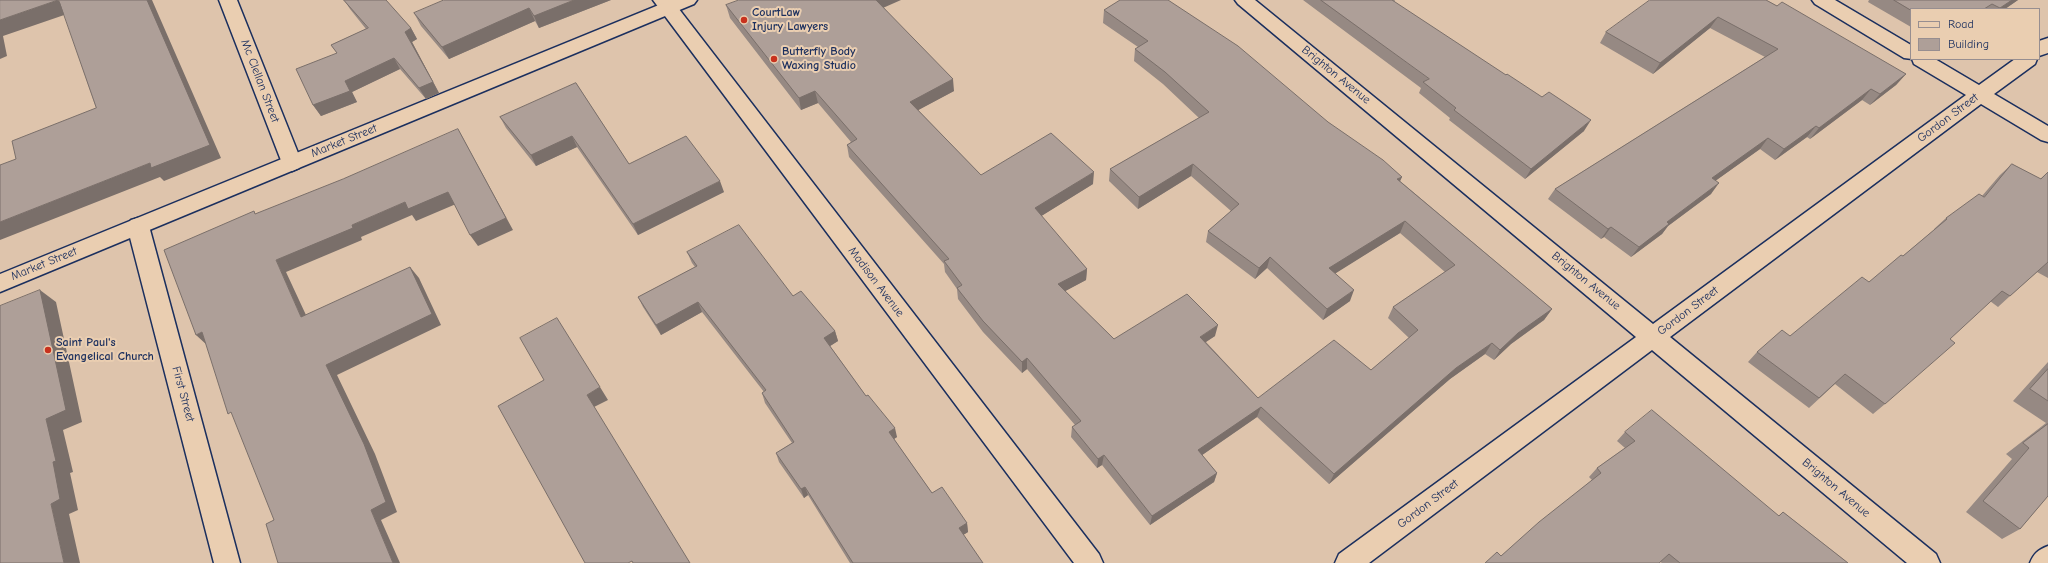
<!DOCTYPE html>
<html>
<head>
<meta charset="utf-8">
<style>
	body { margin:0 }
	#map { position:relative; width:2048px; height:563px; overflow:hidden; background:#dec4ac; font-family:"Comic Neue",sans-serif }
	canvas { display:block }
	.legend { position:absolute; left:1910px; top:8px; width:130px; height:52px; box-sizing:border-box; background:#eaceb1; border:1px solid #978e90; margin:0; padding:5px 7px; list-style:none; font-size:12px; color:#1b2f5e }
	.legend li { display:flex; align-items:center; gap:8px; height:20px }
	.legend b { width:20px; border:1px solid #978e90 }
</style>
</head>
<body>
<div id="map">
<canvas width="2048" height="563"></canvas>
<ul class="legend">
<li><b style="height:5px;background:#eaceb1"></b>Road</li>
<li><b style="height:11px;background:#ae9f98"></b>Building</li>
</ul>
</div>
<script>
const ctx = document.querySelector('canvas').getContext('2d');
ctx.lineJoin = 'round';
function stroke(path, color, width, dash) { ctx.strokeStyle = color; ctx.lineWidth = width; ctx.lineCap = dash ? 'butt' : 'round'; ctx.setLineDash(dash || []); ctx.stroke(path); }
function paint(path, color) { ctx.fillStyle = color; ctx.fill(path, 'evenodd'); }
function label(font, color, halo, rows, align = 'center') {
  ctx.font = font + ' "Comic Neue",sans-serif'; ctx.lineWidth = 4; ctx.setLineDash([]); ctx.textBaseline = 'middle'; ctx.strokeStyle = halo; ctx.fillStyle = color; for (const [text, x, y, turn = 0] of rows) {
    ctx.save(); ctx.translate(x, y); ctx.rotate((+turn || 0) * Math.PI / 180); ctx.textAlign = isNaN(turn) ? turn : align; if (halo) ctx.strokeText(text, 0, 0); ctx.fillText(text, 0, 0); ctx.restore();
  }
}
const minor = new Path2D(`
	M219,0H237L302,163L299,168L292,171L285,168L282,163Z
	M653,0H672L1099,554L1103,563H1074Z
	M1235,0H1255L1653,324L1966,95L1914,64L1912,59L1904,58L1815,4L1812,0H1835L1911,45V59H1935L1979,85L2015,59H2037L2035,64L1994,94L2048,126V142L2041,140L1981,104L1670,337L1936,554L1940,563H1907L1652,350L1369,563H1335L1339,554L1636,337L1238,4Z
	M2048,38V53L2039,56V41Z
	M138,218L145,220L149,226L240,563H214L127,226L131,220Z
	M2048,546V563H2030C2034,553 2038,550 2048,546Z`);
const tertiary = new Path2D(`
	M671,0H697L694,4L0,292V274Z`);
stroke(minor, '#1b2f5e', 3);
stroke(tertiary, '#1b2f5e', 3);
paint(minor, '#eaceb1');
paint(tertiary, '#eaceb1');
paint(new Path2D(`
	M344,0L411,28L417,39L412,42L439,93L426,99L400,69L352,92L357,102L321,116L313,105L337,53L331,45L366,29L350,9Z
	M611,0L539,28L535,21L449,59L421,26L414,13Z
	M1303,0H1395L1394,2L1584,131L1525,179L1449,120L1450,118L1419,93L1421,88Z
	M1766,0L1906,74L1896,85L1870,105L1862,100L1810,139L1807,137L1775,160L1760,149L1715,181L1711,194L1668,226L1662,234L1631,257L1604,237L1601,239L1548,199L1555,189L1765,57L1710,28L1653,74L1600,43L1606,32Z
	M1869,0H2018L2005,9H1911V27L1868,2Z
	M726,5L884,8L954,91L918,110L981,175L1093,184L1041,216L1087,269L1086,280L1065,291L1114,339L1215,336L1206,342L1258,398L1371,370L1409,338L1388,318L1393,307L1445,272L1400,233L1335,273L1350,301L1323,320L1267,268L1255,279L1206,242L1208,231L1231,211L1191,176L1138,209L1109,181L1110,169L1199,118L1163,84L1134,61L1135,49L1138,47L1103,23L1104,10L1328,122L1400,181L1552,309L1544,320L1511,344L1494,360L1485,354L1450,379L1329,484L1257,417L1202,455L1217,473L1214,482L1150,525L1102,465L1097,468L1071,437L1072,427L1075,425L1027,369L1022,373L983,332L958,299L957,289L945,272L944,264L849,157L847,145L851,142L818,103L801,110L730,18Z
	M576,83L629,164L724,192L638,235L577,147L536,166L506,128L500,117Z
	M2012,164L2040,179L2048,172V278L2037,272L2010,296L1998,307L1990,301L1950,339L1885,404L1873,414L1835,384L1809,408L1748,362L1757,352L1790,336L1869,282L1903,256L1935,229H1934L1946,218L1982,196L2000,175Z
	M687,252L793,296L835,331L838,341L830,346L866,396L897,437L894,439L932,493L967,523L968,532L963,535L983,563H850L808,495L804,498L779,462L776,453L792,443L765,403L762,393L764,392L702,312L661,335L643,307L638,297L695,267L692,263Z
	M2048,362V496L2020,529L2002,539L1966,512L2012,459L2006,454L2046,423L2013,401Z
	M1625,432L1778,516L1783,512L1848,563H1662L1660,562L1501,556L1592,480L1589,477L1597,468L1625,448L1617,441Z`), '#968983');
paint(new Path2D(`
	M58,0L70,13L3,36L7,56L0,59V20Z
	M147,0H152L221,158L164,181L160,177L0,240V222L150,163Z
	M574,0H611L539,28L534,16Z
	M875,0H901L876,11Z
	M2012,0H2018L2005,9H1999Z
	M529,8L535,21L449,59L442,47Z
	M1718,17L1710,28L1653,74L1660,63Z
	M411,28L417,39L412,42L439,93L426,99L419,88L405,32Z
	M394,58L400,69L352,92L357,102L321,116L313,105L345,81Z
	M1906,74L1896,85L1870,105L1880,94Z
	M953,79L954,91L911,114L910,102Z
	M1871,89L1862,100L1810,139L1819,128Z
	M815,91L818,103L801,110L799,98Z
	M1591,120L1584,131L1525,179L1531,169Z
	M1816,126L1807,137L1775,160L1784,149Z
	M458,129L513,230L478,246L470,235Z
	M572,136L577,147L536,166L531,155Z
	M1768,138L1760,149L1704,189L1712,178Z
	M1193,164L1191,176L1138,209L1139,197Z
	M1094,172L1093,184L1035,220V208Z
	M1402,177L1397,188V179Z
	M720,181L724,192L638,235L633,224Z
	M1719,183L1711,194L1668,226L1662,234L1631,257L1639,247L1667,222Z
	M448,192L456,204L416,221L412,215L361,237L362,240L286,272L312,328L301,317L276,260L352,225L405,202Z
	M1405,221L1400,233L1325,280L1329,268Z
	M1611,227L1604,237L1601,239L1608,229Z
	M1270,257L1267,268L1255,279L1259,268Z
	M410,267L419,278L441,325L337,375L375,454L397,512L381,520L400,563H393L371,510L326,365Z
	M1087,269L1086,280L1058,295V284Z
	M40,290L56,302L82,422L63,430L73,472L70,473L78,510L69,514L80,563H64L51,504L53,462L46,419Z
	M1354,290L1350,301L1323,320L1327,309Z
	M698,302L702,312L661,335L656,325Z
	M1552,309L1544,320L1511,344L1494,360L1500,350L1518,333Z
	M1218,325L1215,336L1198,347L1200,337Z
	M835,331L838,341L827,348L824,338Z
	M202,332L208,346L196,335Z
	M1492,343L1485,354L1450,379L1329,484L1334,474L1456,368Z
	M1027,358V369L1022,373V362Z
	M600,387L608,400L594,407L587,395Z
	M1261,407L1257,417L1195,460L1198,450Z
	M895,428L897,437L891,441L889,432Z
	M1104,455L1102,465L1097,468L1098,459Z
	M1217,473L1214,482L1150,525L1152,516Z
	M805,487L808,495L804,498L801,489Z
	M967,523L968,532L960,537L959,528Z`), '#7a6f6a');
const building = new Path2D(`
	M0,0H58L0,20Z
	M59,0H147L210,145L151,168L150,163L0,222V165L16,159L12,141L96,108Z
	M344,0H386L411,28L405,32L433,82L419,88L394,58L345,81L350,91L313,105L296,69L337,53L331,45L368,28Z
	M444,0H574L534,16L529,8L442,47L414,13Z
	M739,0H876L953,79L910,102L981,175L1051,133L1094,172L1035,208L1087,269L1058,284L1114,339L1187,294L1218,325L1200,337L1258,398L1334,340L1371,370L1418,330L1393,307L1455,265L1405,221L1329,268L1354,290L1327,309L1270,257L1259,268L1208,231L1239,204L1193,164L1139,197L1110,169L1209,112L1165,72L1135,49L1148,41L1104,10L1120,0H1168L1238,46L1328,122L1383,160L1402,177L1397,179L1552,309L1518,333L1500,350L1492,343L1456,368L1334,474L1261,407L1198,450L1217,473L1152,516L1104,455L1098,459L1072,427L1081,421L1027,358L1022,362L983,321L957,288L962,285L944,261L949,259L847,145L857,139L815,91L799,98L726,5Z
	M1321,0H1392L1506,75L1507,74L1542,97L1549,92L1591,120L1531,169L1454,110L1456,108L1423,82L1429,79Z
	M1650,0H1766L1777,6L1782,2L1906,74L1880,94L1871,89L1819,128L1816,126L1784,149L1768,138L1712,178L1719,183L1667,222L1669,224L1639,247L1611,227L1608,229L1555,189L1778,49L1718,17L1660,63L1606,32Z
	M1894,0H2012L2000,8L1992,4L1984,9H1911V10Z
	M576,83L629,164L686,136L720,181L633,224L572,136L531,155L500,117Z
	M458,129L506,218L470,235L448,192L408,209L405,202L352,225L353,228L276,260L301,317L410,267L432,314L326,365L364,444L386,502L371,510L393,563H278L266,524L274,520L231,412L228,414L202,332L196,335L164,250L254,211L255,214L343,179Z
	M2012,164L2041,179L2048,172V262L2010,296L2002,291L1950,339L1955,343L1885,404L1845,374L1819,398L1757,352L1782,330L1790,336L1862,277L1869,282L1901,255L1903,256L1947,219L1946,218L1979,194L1984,197Z
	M739,225L793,296L801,291L835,331L824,338L866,396L868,395L895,428L889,432L932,493L942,487L967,523L959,528L983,563H853L805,487L801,489L776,453L794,442L762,393L766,390L698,302L656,325L638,297L697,266L687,252Z
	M40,290L66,410L46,419L56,461L53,462L60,499L51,504L64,563H0V306Z
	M557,318L600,387L587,395L690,563H633L632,561L628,563H585L498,406L544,380L520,338Z
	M2048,369V401L2030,389Z
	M1652,410L1779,516L1783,512L1848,563H1680L1669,554L1659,563H1485L1497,552L1501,556L1539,522L1601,473L1597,468L1635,441L1625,432Z
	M2048,424V496L2020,529L1983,501L2029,448L2023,443Z`);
paint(building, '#ae9f98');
stroke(building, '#7a6f6a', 1);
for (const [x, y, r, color] of [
	[744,20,4,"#c8321e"],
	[774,59,4,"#c8321e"],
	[48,350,4,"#c8321e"]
]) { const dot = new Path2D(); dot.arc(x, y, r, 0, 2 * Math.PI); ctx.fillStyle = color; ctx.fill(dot); stroke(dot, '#eaceb1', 1.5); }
label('bold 12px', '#1b2f5e', '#eaceb1', [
	["CourtLaw",752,13],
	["Injury Lawyers",752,27],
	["Butterfly Body",782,52],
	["Waxing Studio",782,66],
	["Saint Paul's",56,343],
	["Evangelical Church",56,357]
], 'left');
label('12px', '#1b2f5e', '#eaceb1', [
	["Brighton Avenue",1336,75,39],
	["Mc Clellan Street",260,81,69],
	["Gordon Street",1948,118,-37],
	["Market Street",344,141,-22],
	["Market Street",44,264,-22],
	["Brighton Avenue",1586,281,39],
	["Madison Avenue",876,282,53],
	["Gordon Street",1688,311,-37],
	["First Street",183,394,75],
	["Brighton Avenue",1836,488,40],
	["Gordon Street",1428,504,-37]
]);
</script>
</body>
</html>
